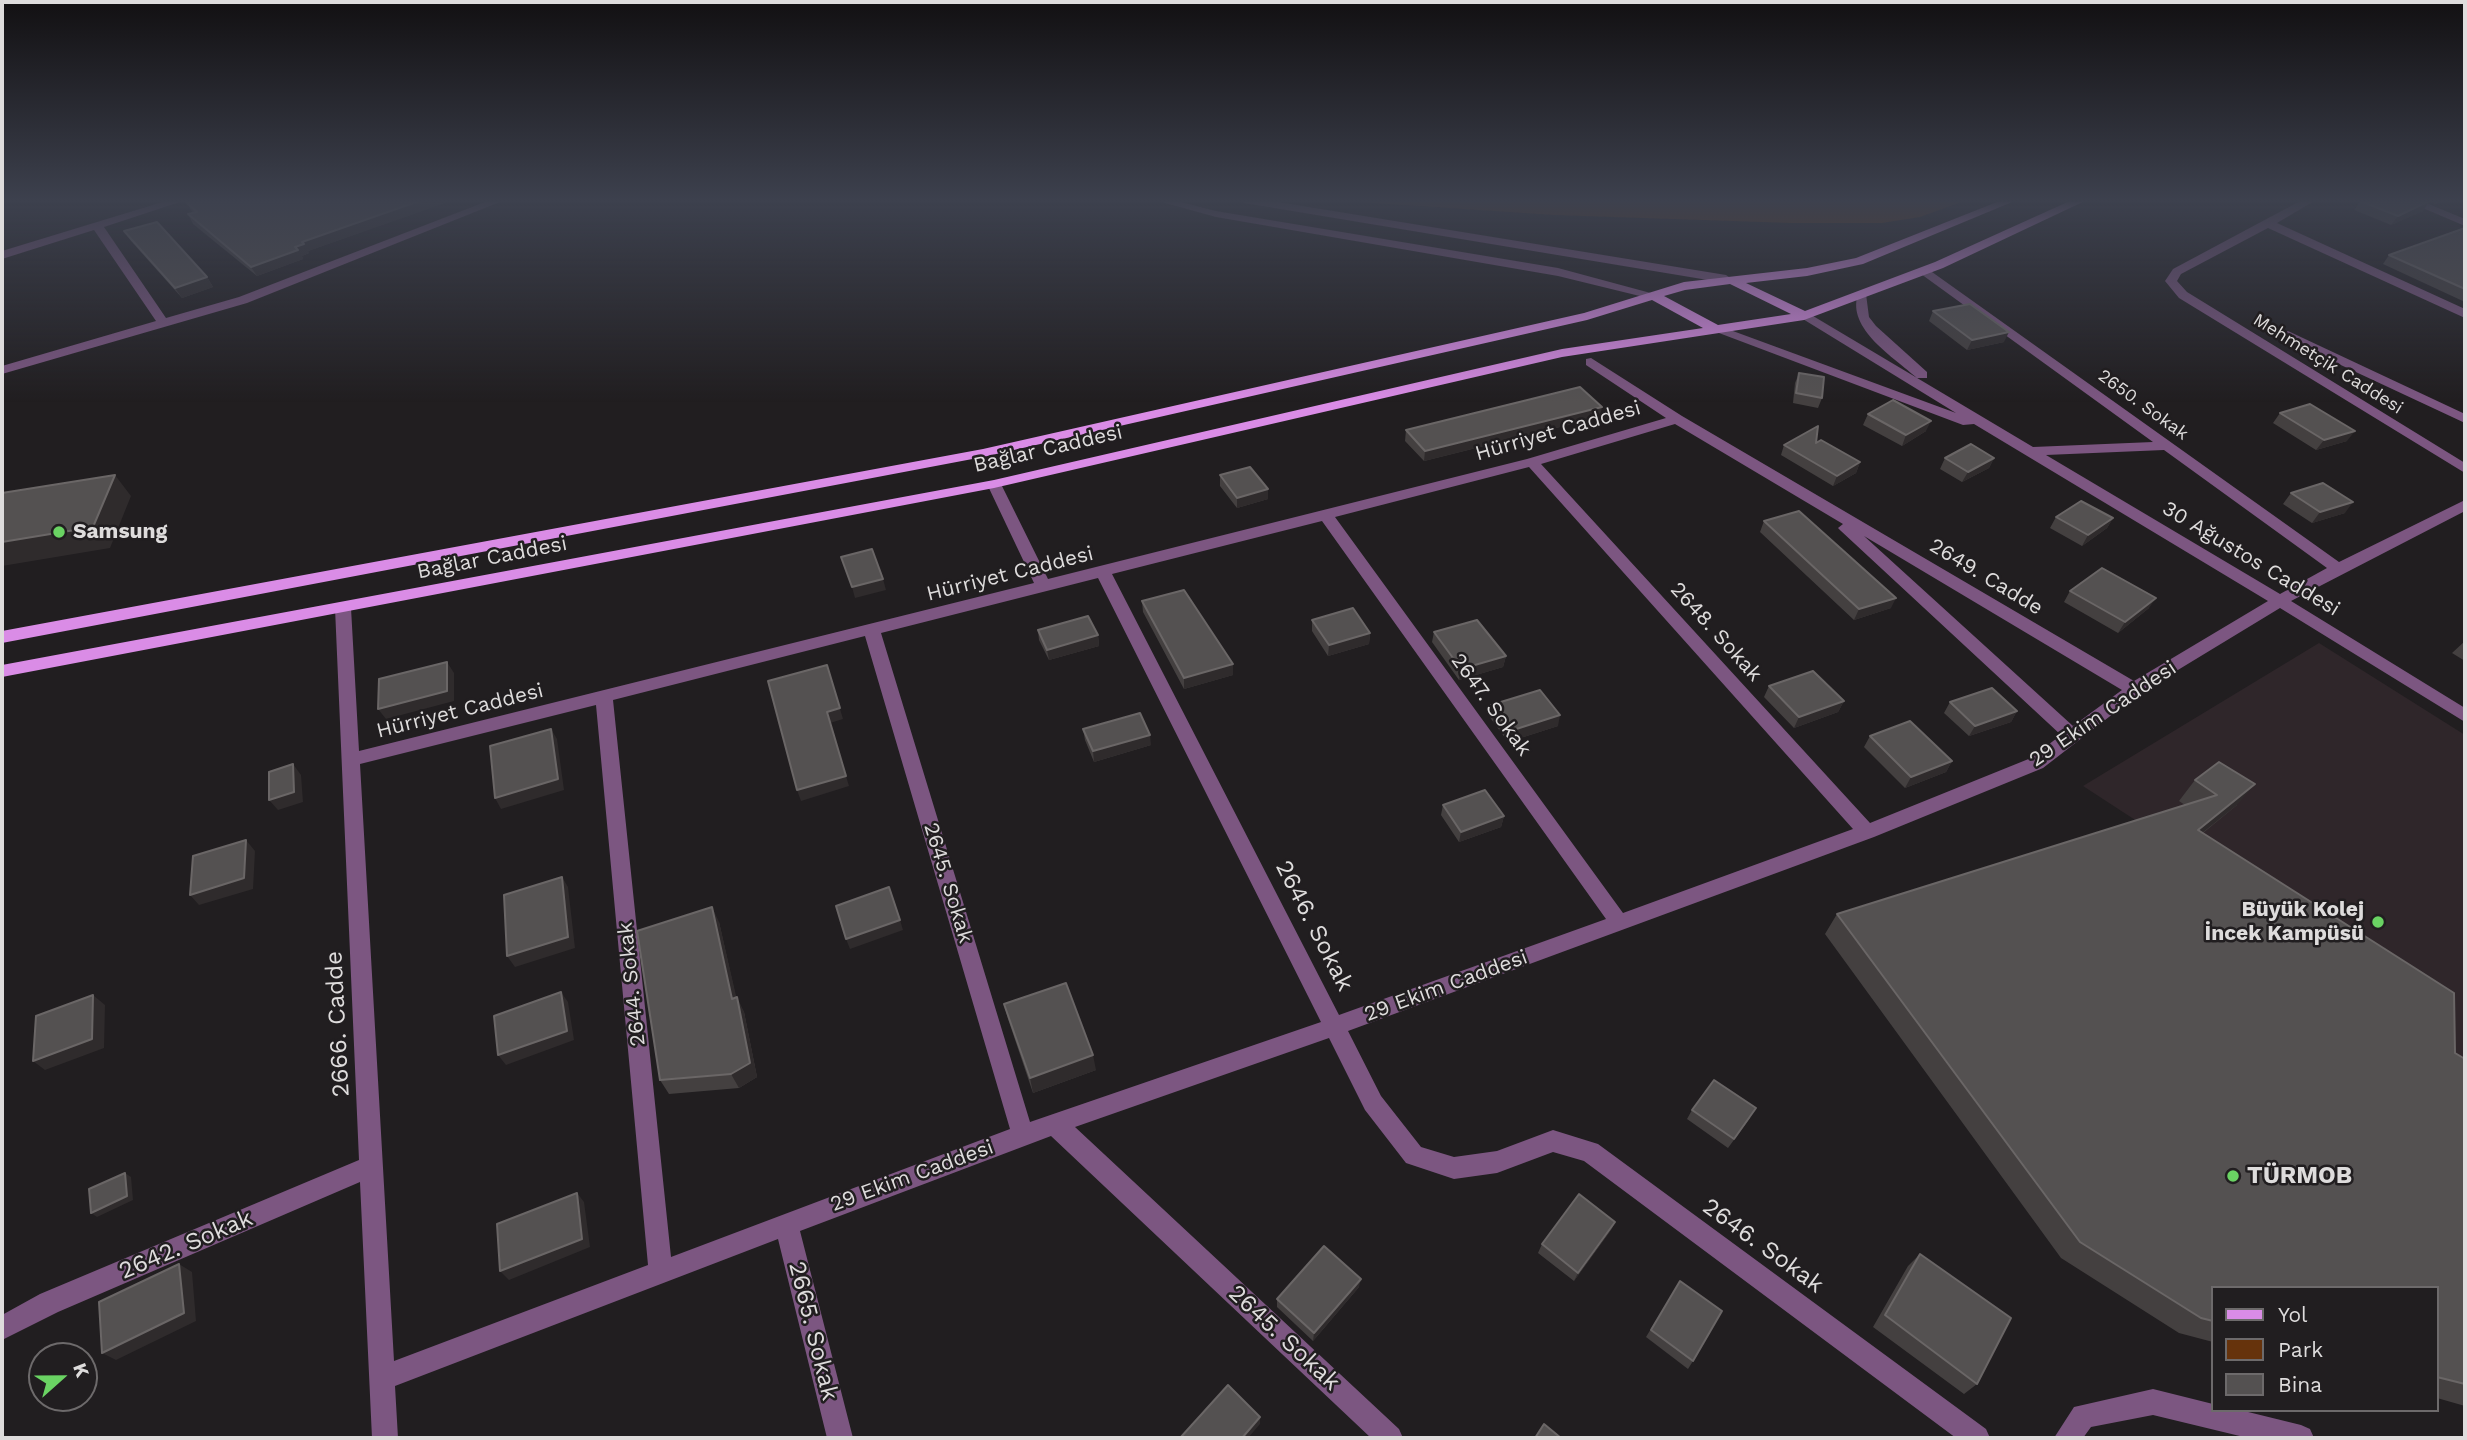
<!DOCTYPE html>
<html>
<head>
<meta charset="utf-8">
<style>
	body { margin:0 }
	#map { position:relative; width:2467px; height:1440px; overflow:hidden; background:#211e20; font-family:"Work Sans",sans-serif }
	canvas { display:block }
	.frame { position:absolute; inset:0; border:4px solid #dedcdc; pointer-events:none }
	.legend { position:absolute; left:2211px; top:1286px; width:228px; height:126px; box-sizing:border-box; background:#211e20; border:2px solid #6d6a6b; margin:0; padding:9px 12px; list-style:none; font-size:21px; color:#dedcdc }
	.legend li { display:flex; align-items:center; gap:14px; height:35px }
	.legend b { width:35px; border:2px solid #6d6a6b }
	.north { position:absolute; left:28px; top:1342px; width:70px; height:70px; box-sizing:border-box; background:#211e20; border:2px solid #6d6a6b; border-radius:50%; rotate:69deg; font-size:19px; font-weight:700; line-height:28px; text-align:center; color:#dedcdc }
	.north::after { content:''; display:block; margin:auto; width:24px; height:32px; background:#6ad363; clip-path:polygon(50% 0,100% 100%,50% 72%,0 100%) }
</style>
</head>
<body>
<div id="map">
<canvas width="2467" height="1440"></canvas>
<div class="frame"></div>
<ul class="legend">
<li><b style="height:9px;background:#da8ce6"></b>Yol</li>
<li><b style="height:19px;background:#66330c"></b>Park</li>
<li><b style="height:19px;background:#545151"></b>Bina</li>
</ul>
<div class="north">K</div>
</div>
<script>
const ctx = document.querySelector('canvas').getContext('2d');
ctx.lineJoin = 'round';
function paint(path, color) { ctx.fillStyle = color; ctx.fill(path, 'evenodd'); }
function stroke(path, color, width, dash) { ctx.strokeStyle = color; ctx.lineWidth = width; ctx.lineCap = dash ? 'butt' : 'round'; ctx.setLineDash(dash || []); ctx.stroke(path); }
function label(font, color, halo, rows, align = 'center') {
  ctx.font = font + ' "Work Sans",sans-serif'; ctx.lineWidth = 5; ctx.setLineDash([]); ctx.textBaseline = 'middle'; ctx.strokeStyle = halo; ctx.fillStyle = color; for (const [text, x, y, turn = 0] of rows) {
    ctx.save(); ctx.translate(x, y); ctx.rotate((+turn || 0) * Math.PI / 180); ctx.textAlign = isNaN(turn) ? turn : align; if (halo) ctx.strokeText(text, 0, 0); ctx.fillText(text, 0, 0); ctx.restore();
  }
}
paint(new Path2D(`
	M2319,643L2465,735V1095L2430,1012L2083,786Z`), '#2f262a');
paint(new Path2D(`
	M1329,200H1967L1920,217L1882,223H1791L1554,215Z`), '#66330c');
paint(new Path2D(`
	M169,200H186L104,227L166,318L239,297L490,200H505L247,303L2,374V366L156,321L94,230L2,259V251Z
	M1154,200H1173L1216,211L1558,268L1658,295L1652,299L1558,276L1216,217Z
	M1239,200H1266L1726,275L1732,279L1726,283L1244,203Z
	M2302,200H2316L2277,223L2465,309V318L2268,228L2181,274L2177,281L2187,292L2465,463V473L2179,298L2165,281L2173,269Z
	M2404,200H2419L2465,219V226Z
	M1925,267L2339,562L2465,500V511L2291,601L2465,708V722L2280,608L2140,693L2043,768L1874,837L1348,1031L1381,1096L1421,1147L1454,1157L1497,1151L1553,1130L1598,1144L1986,1429L1990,1438H1956L1584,1161L1553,1152L1497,1173L1454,1179L1406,1163L1365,1110L1329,1038L1075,1127L1399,1429L1403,1438H1371L1051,1136L800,1231L853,1438H827L778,1239L395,1386L398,1438H372L360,1182L58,1312L2,1340V1315L40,1294L359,1160L335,608L337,604L343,603L351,608L359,751L1034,583L987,484L989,481H999L1001,484L1048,579L1527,459L1666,418L1586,365V359L1591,358L1682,416L2134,681L2268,601L1974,424L1963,425L1711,330L1722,327L1956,413L1798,316L1808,313L2033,447L2153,442L1921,274L1919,271ZM1675,424L1843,524L1838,528L1841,531L2061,735L2031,758L1870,823L1541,464ZM2164,450L2327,568L2280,594L2046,455ZM1529,467L1853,829L1623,913L1335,517ZM1322,521L1606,919L1339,1015L1112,574ZM1864,536L2122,690L2073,726ZM1098,578L1321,1022L1030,1122L881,633ZM865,636L1010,1129L671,1257L613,700ZM596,705L648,1265L394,1361L360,764Z
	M1858,294H1866L1869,317L1876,326L1927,372V378H1917C1895,358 1846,329 1858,294Z
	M2288,331L2465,414V423L2283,338V332Z
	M2153,1389L2213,1404V1410H2240L2301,1425L2310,1429L2314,1438H2248L2153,1415L2091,1427L2083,1438H2054L2074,1407Z`), '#7c5681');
paint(new Path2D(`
	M2002,200H2017L1863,264L1807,276L1746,283L1805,311L1935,262L2072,200H2087L1943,268L1804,320L1562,357L994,488L2,677V665L994,480L1562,349L1703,328L1652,300L1587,320L983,457L2,643V631L983,449L1584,313L1684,282L1807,268L1856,258ZM1730,284L1791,314L1718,325L1664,296L1685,290Z`), '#da8ce6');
paint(new Path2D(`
	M188,200H453L308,251L309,253L302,256L303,259L257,276L193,224L188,214L193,213L185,201Z
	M2361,200H2445L2436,204L2429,201L2423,211L2391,225L2354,210Z
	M2465,228V302L2383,264L2389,255Z
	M124,231L207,277L213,287L182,298L131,241Z
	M1933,311L2004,342L1967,350L1929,321Z
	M1799,373L1822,398L1818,408L1793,403L1795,383Z
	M2280,413L2347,441L2316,450L2273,423Z
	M1868,414L1926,431L1902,446L1863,425Z
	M1600,417L1424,461L1405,441L1406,430Z
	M1816,443L1860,462L1856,473L1833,486L1781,455L1784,445Z
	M1945,458H1994L1989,468L1962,482L1940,469Z
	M1220,475L1268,499L1237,508L1220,486Z
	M2291,493L2345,513L2312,523L2283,504Z
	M2056,517L2113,518L2107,528L2082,546L2050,528Z
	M1764,521L1891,608L1854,620L1760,532Z
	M2070,591L2149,608L2118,633L2064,602Z
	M1142,601L1233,675L1184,689L1143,612Z
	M1312,620L1370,633L1369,644L1328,656L1312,631Z
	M1038,630L1098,635L1099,646L1049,660L1039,640Z
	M1434,632L1506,656L1503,667L1459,680L1432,642Z
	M2465,641V661L2452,653Z
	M1769,686L1844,701L1838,712L1794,728L1764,697Z
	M1950,702L2017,711L2011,722L1969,736L1944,713Z
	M1491,705L1558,726L1508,742L1489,716Z
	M1083,729L1151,745L1094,762L1085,740Z
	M1870,736L1952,761L1946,772L1905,788L1864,747Z
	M2195,780L2237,805L2203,833L2455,1053L2465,1059V1406L2437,1398V1288H2213V1342L2179,1333L2061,1258L1825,934L1837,914L2185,805L2179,801Z
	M1443,805L1504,816L1501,827L1459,842L1441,815Z
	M719,922L736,998L744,1012L757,1077L739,1088L669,1094L660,1080Z
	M1004,1004L1096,1070L1033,1093L1008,1019Z
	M1692,1110L1750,1118L1728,1148L1687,1119Z
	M1615,1222L1611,1230L1574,1281L1538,1253L1542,1244Z
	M1920,1254L1977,1384L1964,1394L1873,1327L1908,1266Z
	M1680,1281L1693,1361L1688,1369L1646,1337Z
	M1359,1287L1313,1341L1277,1307V1299Z`), '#444040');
paint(new Path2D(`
	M422,200H453L308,251L309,253L302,256L303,259L257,276L251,267L295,247L302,242Z
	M2429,201L2423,211L2391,225L2398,216Z
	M207,277L213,287L182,298L175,288Z
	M2009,332L2004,342L1967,350L1972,340Z
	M1602,407L1600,417L1424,461L1425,451Z
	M1931,421L1926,431L1902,446L1906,435Z
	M2355,431L2347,441L2316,450L2324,440Z
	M1994,458L1989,468L1962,482L1968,472Z
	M1860,462L1856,473L1833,486L1837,476Z
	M115,475L131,496L110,548L2,566V542Z
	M1268,489V499L1237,508V498Z
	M2353,502L2345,513L2312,523L2320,512Z
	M2113,518L2107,528L2082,546L2088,535Z
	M883,579L886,590L855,598L852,587Z
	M1896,598L1891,608L1854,620L1859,609Z
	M2156,598L2149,608L2118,633L2125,622Z
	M1370,633L1369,644L1328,656L1329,645Z
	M1098,635L1099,646L1049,660L1047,650Z
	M1506,656L1503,667L1459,680L1461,669Z
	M447,662L454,673V701L386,719L378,709Z
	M1233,664V675L1184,689V678Z
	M827,665L843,719L830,723L849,786L801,801L797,790L827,712Z
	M1844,701L1838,712L1794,728L1799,717Z
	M2017,711L2011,722L1969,736L1975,726Z
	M1560,715L1558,726L1508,742L1510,731Z
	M551,729L557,739L564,790L501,809L495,798Z
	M1150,735L1151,745L1094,762L1093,751Z
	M1952,761L1946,772L1905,788L1911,777Z
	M293,764L301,775L303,802L278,810L269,800Z
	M2255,784L2237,805L2181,850L2198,830Z
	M1504,816L1501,827L1459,842L1461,832Z
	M246,840L255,851L253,889L199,905L190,895Z
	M562,877L568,887L575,948L515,967L507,956Z
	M712,907L719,922L740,1013L732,999Z
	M900,920L903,930L850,949L846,939Z
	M561,992L568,1002L574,1040L506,1065L498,1055Z
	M93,995L105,1005L104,1048L45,1070L33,1061Z
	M737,997L744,1012L757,1077L739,1088L731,1074Z
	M1093,1055L1096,1070L1033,1093L1030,1078Z
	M125,1173L131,1177L133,1200L97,1217L91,1213Z
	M577,1193L584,1202L590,1247L509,1280L500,1271Z
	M1615,1222L1611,1230L1574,1281L1578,1273Z
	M179,1264L192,1272L196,1321L116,1360L102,1353Z
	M1361,1279L1359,1287L1313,1341L1314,1333Z
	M1260,1417V1424L1248,1438H1242Z`), '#2f2b2c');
const building = new Path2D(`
	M189,200H422L302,242L304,244L295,247L298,250L251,267L188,214L197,212L185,201Z
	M2361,200H2427L2429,201L2398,216L2360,201Z
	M157,222L207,277L175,288L124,231Z
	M2465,228V289L2389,255Z
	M1970,304L2009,332L1972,340L1933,311Z
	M1799,373L1824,377L1822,398L1796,393Z
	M1580,387L1602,407L1425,451L1406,430Z
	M1893,400L1931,421L1906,435L1868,414Z
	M2310,404L2355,431L2324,440L2280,413Z
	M1818,426L1816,443L1821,440L1860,462L1837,476L1784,445Z
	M1971,444L1994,458L1968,472L1945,458Z
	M1250,467L1268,489L1237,498L1220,475Z
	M115,475L93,527L2,542V493Z
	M2323,483L2353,502L2320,512L2291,493Z
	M2081,501L2113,518L2088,535L2056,517Z
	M1799,511L1896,598L1859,609L1764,521Z
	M872,549L883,579L852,587L841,557Z
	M2102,568L2156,598L2125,622L2070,591Z
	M1184,590L1233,664L1184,678L1142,601Z
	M1353,608L1370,633L1329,645L1312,620Z
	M1088,616L1098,635L1047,650L1038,630Z
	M1477,620L1506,656L1461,669L1434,632Z
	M447,662V691L378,709L379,679Z
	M827,665L840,708L827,712L846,776L797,790L768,681Z
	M1813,671L1844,701L1799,717L1769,686Z
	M1992,688L2017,711L1975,726L1950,702Z
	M1540,690L1560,715L1510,731L1491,705Z
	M1140,713L1150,735L1093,751L1083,729Z
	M1910,721L1952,761L1911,777L1870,736Z
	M551,729L558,779L495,798L490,746Z
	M2219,762L2255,784L2198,830L2454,993L2455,1053L2465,1059V1384L2437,1377V1288H2213V1321L2201,1318L2080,1242L1837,914L2217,795L2195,780Z
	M293,764L294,792L269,800V772Z
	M1485,790L1504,816L1461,832L1443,805Z
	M246,840L244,878L190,895L193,856Z
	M562,877L568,937L507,956L504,895Z
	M889,887L900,920L846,939L836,906Z
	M712,907L732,999L737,997L750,1063L731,1074L660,1080L637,931Z
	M1066,983L1093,1055L1030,1078L1004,1004Z
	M561,992L567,1031L498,1055L494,1016Z
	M93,995L92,1039L33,1061L36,1016Z
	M1714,1080L1756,1108L1734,1139L1692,1110Z
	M125,1173L127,1196L91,1213L89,1189Z
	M577,1193L582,1239L500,1271L497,1224Z
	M1579,1194L1615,1222L1578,1273L1542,1244Z
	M1324,1246L1361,1279L1314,1333L1277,1299Z
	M1920,1254L2011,1318L1977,1384L1885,1315Z
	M179,1264L184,1313L102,1353L99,1302Z
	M1680,1281L1722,1311L1693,1361L1651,1330Z
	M1228,1385L1260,1417L1242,1438H1180Z
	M1544,1424L1561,1438H1535Z`);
paint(building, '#545151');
stroke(building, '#6a6666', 2);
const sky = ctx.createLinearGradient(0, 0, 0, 402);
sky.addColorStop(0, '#121012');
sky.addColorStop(0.5, '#3d414e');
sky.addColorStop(1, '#3d414e00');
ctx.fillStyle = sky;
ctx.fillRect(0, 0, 2467, 402);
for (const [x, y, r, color] of [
	[59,532,7,"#6ad363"],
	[2378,922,7,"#6ad363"],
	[2233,1176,7,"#6ad363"]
]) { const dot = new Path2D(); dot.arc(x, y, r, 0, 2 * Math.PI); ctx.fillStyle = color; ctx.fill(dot); stroke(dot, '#211e20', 2.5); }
label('18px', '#dedcdc', '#211e20', [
	["Mehmetçik Caddesi",2328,364,32],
	["2650. Sokak",2143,405,36]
]);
label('21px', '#dedcdc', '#211e20', [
	["Hürriyet Caddesi",1558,431,-16],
	["Bağlar Caddesi",1048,449,-13],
	["Bağlar Caddesi",492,558,-11],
	["30 Ağustos Caddesi",2251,559,31],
	["Hürriyet Caddesi",1010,574,-14],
	["2649. Cadde",1986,577,31],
	["2648. Sokak",1716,632,48],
	["2647. Sokak",1491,705,54],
	["Hürriyet Caddesi",460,711,-14],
	["29 Ekim Caddesi",2103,714,-34],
	["2645. Sokak",948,883,73],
	["2644. Sokak",632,984,-96],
	["29 Ekim Caddesi",1446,986,-20],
	["29 Ekim Caddesi",912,1176,-20]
]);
label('bold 21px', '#dedcdc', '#211e20', [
	["Samsung",73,532],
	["Büyük Kolej",2364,910,"right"],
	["İncek Kampüsü",2364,934,"right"]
], 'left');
label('24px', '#dedcdc', '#211e20', [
	["2646. Sokak",1314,926,63],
	["2666. Cadde",338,1024,-93],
	["2642. Sokak",186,1245,-23],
	["2646. Sokak",1763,1246,36],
	["2665. Sokak",813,1331,76],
	["2645. Sokak",1284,1338,43]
]);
label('bold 24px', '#dedcdc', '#211e20', [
	["TÜRMOB",2247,1176]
], 'left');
</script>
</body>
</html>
